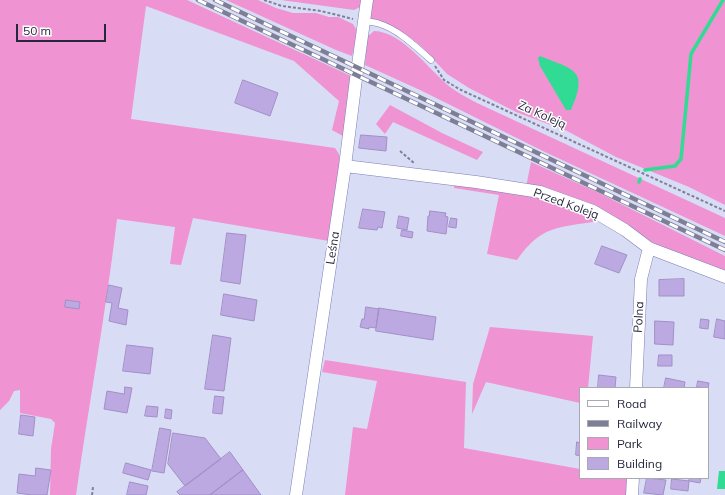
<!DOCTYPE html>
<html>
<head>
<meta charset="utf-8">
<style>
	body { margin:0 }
	#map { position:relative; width:725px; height:495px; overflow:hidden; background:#d9dcf5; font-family:Mulish,sans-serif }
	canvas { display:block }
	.legend { position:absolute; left:579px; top:387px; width:130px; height:92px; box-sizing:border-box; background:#fff; border:1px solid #a8a9b1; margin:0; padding:5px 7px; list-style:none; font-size:12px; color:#25273d }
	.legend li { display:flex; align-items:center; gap:8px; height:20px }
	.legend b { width:20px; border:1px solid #a8a9b1 }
	.scale { position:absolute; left:16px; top:24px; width:90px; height:18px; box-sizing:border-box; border:2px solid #25273d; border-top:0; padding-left:5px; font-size:12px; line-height:14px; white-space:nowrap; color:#25273d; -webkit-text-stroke:3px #fff; paint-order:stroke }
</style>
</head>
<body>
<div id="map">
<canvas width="725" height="495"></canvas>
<ul class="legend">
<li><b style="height:5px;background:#fff"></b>Road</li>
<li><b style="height:5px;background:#7c7f96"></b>Railway</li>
<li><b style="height:11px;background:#ef93d2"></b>Park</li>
<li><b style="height:11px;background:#bca9e2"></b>Building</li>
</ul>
<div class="scale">50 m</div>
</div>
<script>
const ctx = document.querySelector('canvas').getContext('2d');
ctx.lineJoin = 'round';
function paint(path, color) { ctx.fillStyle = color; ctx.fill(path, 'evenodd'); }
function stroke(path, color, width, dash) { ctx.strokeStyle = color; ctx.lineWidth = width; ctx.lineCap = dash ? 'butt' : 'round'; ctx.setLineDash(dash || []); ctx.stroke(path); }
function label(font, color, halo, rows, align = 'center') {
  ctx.font = font + ' Mulish,sans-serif'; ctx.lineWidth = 3; ctx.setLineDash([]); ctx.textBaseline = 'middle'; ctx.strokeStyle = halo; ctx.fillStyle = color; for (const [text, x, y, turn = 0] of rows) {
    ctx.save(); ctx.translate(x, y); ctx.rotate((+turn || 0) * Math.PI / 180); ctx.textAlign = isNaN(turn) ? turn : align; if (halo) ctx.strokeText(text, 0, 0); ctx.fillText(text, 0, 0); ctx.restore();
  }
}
paint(new Path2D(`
	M0,0H187L351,76L343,136L332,130L339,101L294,61L146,6L131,119L335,148L339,154L341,168L329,241L193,218L181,265L170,264L175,227L117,219C106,312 89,403 76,495H50L51,449L55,423L51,419L20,413V390L14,391L9,401L0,410Z
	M226,0H258L276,8L293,13H316L329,17H338L353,24L356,29L357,36L352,56L336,50Z
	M281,0H363L362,6L354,10Z
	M372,0H725V205L689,187L616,157L567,131L516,112L469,88L447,74L422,47L411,38L370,18Z
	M374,31C403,32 429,70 450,87C458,93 468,98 477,103L725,218V236L545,152L420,90L365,65L367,37Z
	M390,105L442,133L483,152L477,160L393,122L385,134L376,124Z
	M531,162L597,192L725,256V273L680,256L652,242L625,226L526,187Z
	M454,185C502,192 556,194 598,221C559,228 542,224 517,260L487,254L499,195L454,188Z
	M490,327L593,336L588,388H580V403L486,382L472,414L473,384Z
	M325,360L466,382L464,448L580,469V478H627L626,495H345L353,427L367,429L377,381L322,372Z`), '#ef93d2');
paint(new Path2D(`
	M540,56C574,70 589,69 571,110H566L540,66L538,58Z
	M719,471H725V489H717Z`), '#32db94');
stroke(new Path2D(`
	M645,170L675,166L681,159L691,54L723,0
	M639,182L640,179`), '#32db94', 3.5);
const building = new Path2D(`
	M243,80L278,93L270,116L235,103Z
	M361,135L387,137L386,151L359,148Z
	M363,209L385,212L382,228L378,227L377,230L359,228Z
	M430,211L446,213L445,216L448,217L446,234L427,231L428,216H429Z
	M399,216L409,218L407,230L397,228Z
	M451,218L457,219L456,228L449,227Z
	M402,230L413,232L412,238L401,236Z
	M227,233L246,235L240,284L221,281Z
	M602,246L627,255L619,273L595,264Z
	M684,279V296H659V280Z
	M109,285L122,288L118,308L128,310L126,325L109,321L112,303L106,302Z
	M224,294L257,300L254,321L221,315Z
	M66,300L80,302L79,309L65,307Z
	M366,307L379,309L376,328L369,327V329L360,327L362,319H364Z
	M379,308L436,317L433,340L376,331Z
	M701,319L709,320L708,329L700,328Z
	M717,319L725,321V339L714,337Z
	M655,321L674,322L673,345L655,344Z
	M213,335L231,338L224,391L205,389Z
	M127,345L153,348L150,374L123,371Z
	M659,355H672V366H658Z
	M599,375L616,377L615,388H598Z
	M666,378L685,382L684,388H664Z
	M698,381L709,383L708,388L697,387Z
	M125,387L132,388L127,413L104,409L107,391L124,394Z
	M215,396L224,397L222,414L213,413Z
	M147,406L158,407L157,417L145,416Z
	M166,409L172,410L171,419L165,418Z
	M21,415L35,417L33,436L19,434Z
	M160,428L171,430L164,473L152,471Z
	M173,433L205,438L221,459L185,486L168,464Z
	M577,442L580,443V456L576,455Z
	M230,452L243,470L210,495H180L177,492Z
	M126,463L151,470L148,480L123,473Z
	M36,468L51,470L47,495H32L17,493L19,474L35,476Z
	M243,470L261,495H210Z
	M647,478L666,480L663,495L644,493Z
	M690,478H701L700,483L689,481Z
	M672,479L689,481L688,491L671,489Z
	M130,482L148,486L146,495H127Z`);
paint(building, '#bca9e2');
stroke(building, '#a18fc6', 1);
const service = new Path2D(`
	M364,21C369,22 375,22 380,24C399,30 416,47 431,60`);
const minor = new Path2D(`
	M345,166L476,182L540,192L593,211L625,230L649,248L725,277
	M636,388L641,279L649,248
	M296,495L345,166L356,79L367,0
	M632,495L633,478`);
stroke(service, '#797eb5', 7);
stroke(minor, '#797eb5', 13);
stroke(new Path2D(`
	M264,0L282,6L321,11L353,19
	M435,66L444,80L461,90L725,211
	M400,151L414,163
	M92,495L93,487`), '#7e8098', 2, [3, 2]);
stroke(service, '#fff', 6);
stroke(minor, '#fff', 12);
const rail = new Path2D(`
	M198,0L725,250
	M215,0L725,242`);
stroke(rail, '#7c7f96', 4.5);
stroke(rail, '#fff', 3, [9]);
label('12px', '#25273d', '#fff', [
	["Za Koleją",542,115,24],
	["Przed Koleją",566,204,20],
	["Leśna",333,248,-81],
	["Polna",639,317,-87]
]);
</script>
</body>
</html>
